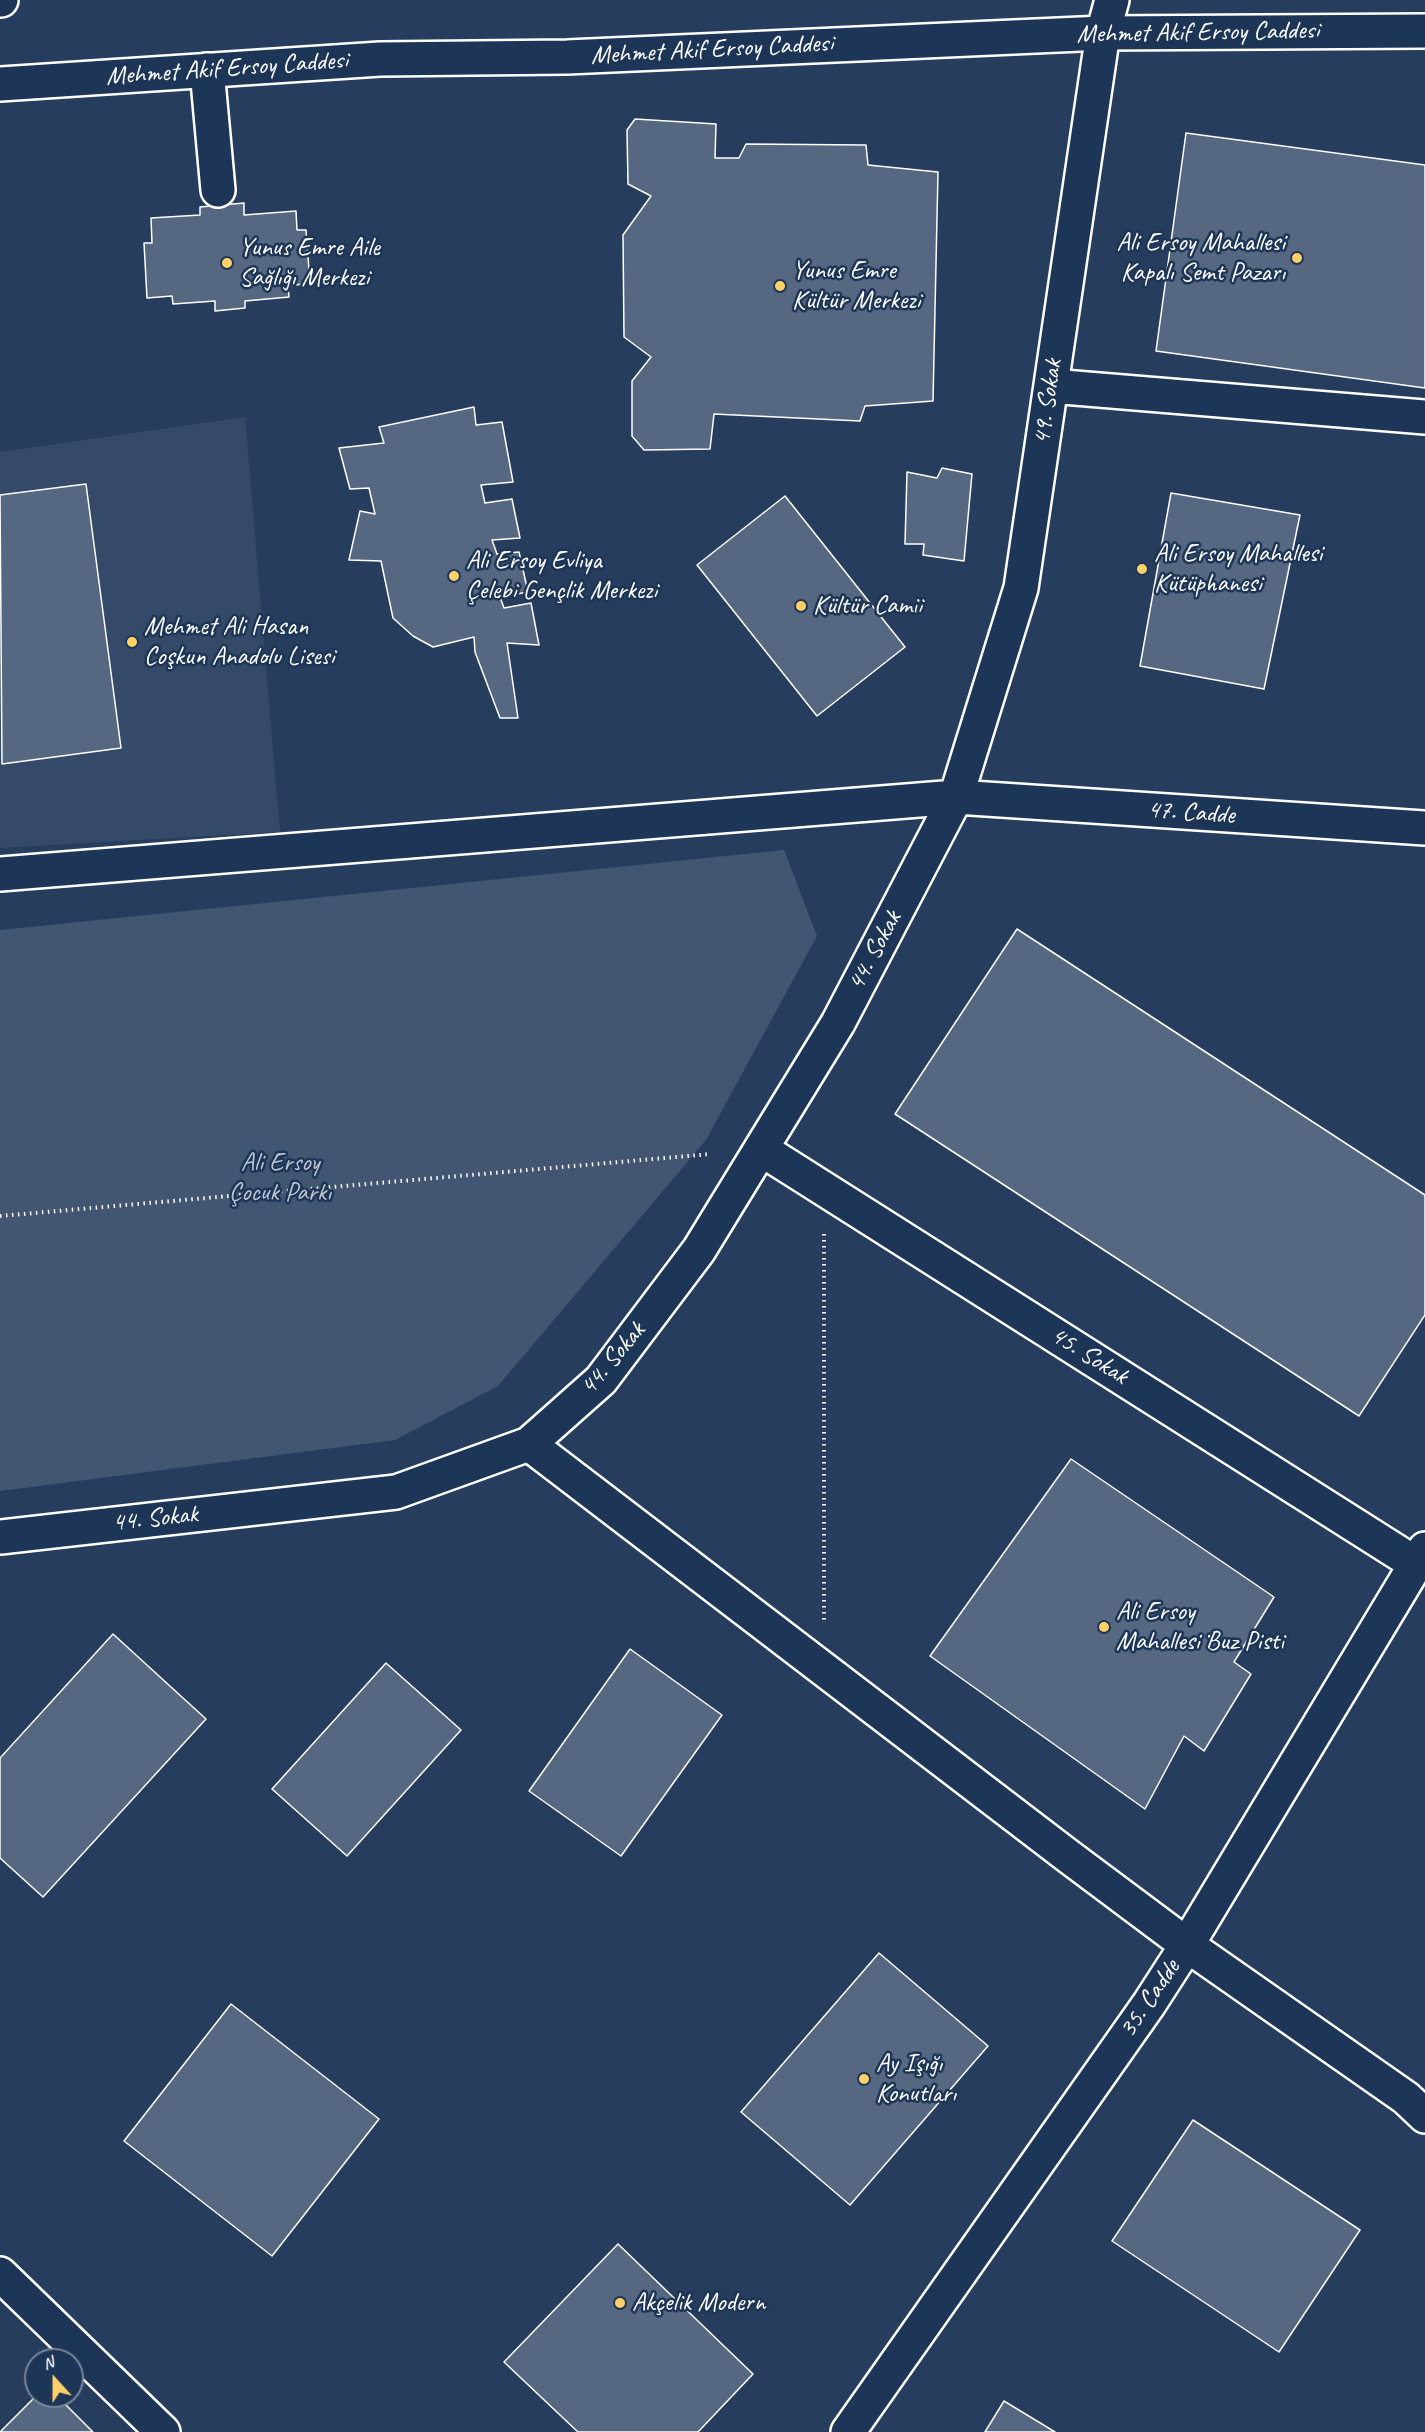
<!DOCTYPE html>
<html>
<head>
<meta charset="utf-8">
<style>
	body { margin:0 }
	#map { position:relative; width:1425px; height:2432px; overflow:hidden; background:#263d5e; font-family:Caveat,sans-serif }
	canvas { display:block }
	.north { position:absolute; left:24px; top:2348px; width:60px; height:60px; box-sizing:border-box; background:#1d3557; border:2px solid #77869a; border-radius:50%; rotate:339deg; font-size:16px; font-weight:700; line-height:24px; text-align:center; color:#fff }
	.north::after { content:''; display:block; margin:auto; width:21px; height:27px; background:#ffd166; clip-path:polygon(50% 0,100% 100%,50% 72%,0 100%) }
</style>
</head>
<body>
<div id="map">
<canvas width="1425" height="2432"></canvas>
<div class="north">N</div>
</div>
<script>
const ctx = document.querySelector('canvas').getContext('2d');
ctx.lineJoin = 'round';
function paint(path, color) { ctx.fillStyle = color; ctx.fill(path, 'evenodd'); }
function stroke(path, color, width, dash) { ctx.strokeStyle = color; ctx.lineWidth = width; ctx.lineCap = dash ? 'butt' : 'round'; ctx.setLineDash(dash || []); ctx.stroke(path); }
function label(font, color, halo, rows, align = 'center') {
  ctx.font = font + ' Caveat,sans-serif'; ctx.lineWidth = 5; ctx.setLineDash([]); ctx.textBaseline = 'middle'; ctx.strokeStyle = halo; ctx.fillStyle = color; for (const [text, x, y, turn = 0] of rows) {
    ctx.save(); ctx.translate(x, y); ctx.rotate((+turn || 0) * Math.PI / 180); ctx.textAlign = isNaN(turn) ? turn : align; if (halo) ctx.strokeText(text, 0, 0); ctx.fillText(text, 0, 0); ctx.restore();
  }
}
paint(new Path2D(`
	M245,417L280,832L0,848V452Z`), '#344a68');
paint(new Path2D(`
	M784,850L817,936L706,1140L498,1386L395,1440L0,1491V930Z`), '#425672');
const building = new Path2D(`
	M635,119L716,124L715,158H739L746,144L866,145L868,165L938,172L933,401L865,406L860,421L714,414L710,449L644,450L632,436V381L651,357L624,337L623,235L651,196L628,184L627,130Z
	M1186,133L1425,165V388L1156,351Z
	M244,203V215L296,211L297,230H306L310,283L288,286L289,297L245,301V308L215,311V301L173,304L172,296L147,298L144,243H152L151,218L200,215V207Z
	M474,407L476,425L502,422L513,482L481,485L485,503L512,499L520,538L492,540L497,554L519,552L528,592L500,597L504,608L531,603L539,645L507,643L518,718H500L475,652L474,637L433,647L413,636L393,618L381,561L349,560L360,511L375,514L369,488L350,489L339,448L384,443L379,427Z
	M942,468L972,474L964,561L923,555L924,544H905L907,472L937,478Z
	M86,484L121,748L2,764L0,495Z
	M1171,493L1300,515L1264,689L1140,666Z
	M785,496L905,647L817,716L697,565Z
	M1017,929L1425,1195V1315L1359,1416L895,1114Z
	M1071,1459L1274,1597L1234,1662L1251,1674L1204,1751L1184,1736L1145,1809L930,1656Z
	M113,1634L206,1719L43,1897L0,1858V1758Z
	M630,1649L722,1715L621,1856L529,1791Z
	M386,1663L461,1730L347,1856L272,1789Z
	M879,1953L988,2046L850,2205L741,2112Z
	M231,2004L379,2119L272,2256L124,2141Z
	M1193,2120L1360,2230L1279,2352L1112,2241Z
	M618,2244L753,2374L698,2432H578L504,2362Z
	M36,2396H57L93,2432H0Z
	M1004,2401L1055,2432H985Z`);
paint(building, '#556781');
stroke(building, '#fff', 1.5);
const minor = new Path2D(`
	M207,70L218,190
	M1051,386L1425,417
	M0,874L956,797L1425,828
	M761,1149L1416,1564
	M529,1444L1068,1856L1187,1945L1406,2098L1425,2116
	M0,1537L396,1492L529,1444L601,1380L699,1250L838,1023L956,797L1021,588L1103,33L1112,0
	M0,2274L163,2432
	M848,2432L1149,2004L1187,1945L1425,1549`);
const major = new Path2D(`
	M0,0H1
	M0,84L380,59L567,57L1103,33L1425,31`);
stroke(minor, '#fff', 38);
stroke(major, '#fff', 38);
stroke(new Path2D(`
	M0,1216L711,1154
	M824,1234V1620`), '#fff', 4, [1.5, 4.5]);
stroke(minor, '#1d3557', 33);
stroke(major, '#1d3557', 33);
for (const [x, y, r, color] of [
	[1297,258,6,"#ffd166"],
	[227,263,6,"#ffd166"],
	[780,286,6,"#ffd166"],
	[1142,569,6,"#ffd166"],
	[454,576,6,"#ffd166"],
	[801,606,6,"#ffd166"],
	[132,642,6,"#ffd166"],
	[1104,1627,6,"#ffd166"],
	[864,2079,6,"#ffd166"],
	[620,2303,6,"#ffd166"]
]) { const dot = new Path2D(); dot.arc(x, y, r, 0, 2 * Math.PI); ctx.fillStyle = color; ctx.fill(dot); stroke(dot, '#1d3557', 2); }
label('26px', '#fff', '#1d3557', [
	["Mehmet Akif Ersoy Caddesi",1198,33,-1],
	["Mehmet Akif Ersoy Caddesi",712,50,-3],
	["Mehmet Akif Ersoy Caddesi",227,69,-4],
	["49. Sokak",1048,402,-82],
	["47. Cadde",1191,813,4],
	["44. Sokak",875,951,-62],
	["45. Sokak",1089,1356,32],
	["44. Sokak",613,1359,-50],
	["44. Sokak",155,1519,-6],
	["35. Cadde",1150,1999,-56]
]);
label('26px', '#fff', '#1d3557', [
	["Ali Ersoy Mahallesi",1285,243,"right"],
	["Kapalı Semt Pazarı",1285,273,"right"],
	["Yunus Emre Aile",239,248],
	["Sağlığı Merkezi",239,278],
	["Yunus Emre",792,271],
	["Kültür Merkezi",792,301],
	["Ali Ersoy Mahallesi",1154,554],
	["Kütüphanesi",1154,584],
	["Ali Ersoy Evliya",466,561],
	["Çelebi Gençlik Merkezi",466,591],
	["Kültür Camii",813,606],
	["Mehmet Ali Hasan",144,627],
	["Coşkun Anadolu Lisesi",144,657],
	["Ali Ersoy",1116,1612],
	["Mahallesi̇ Buz Pisti",1116,1642],
	["Ay Işığı",876,2064],
	["Konutları",876,2094],
	["Akçelik Modern",632,2303]
], 'left');
label('26px', '#bdc4ce', '#1d3557', [
	["Ali Ersoy",280,1163],
	["Çocuk Parkı",280,1193]
]);
</script>
</body>
</html>
